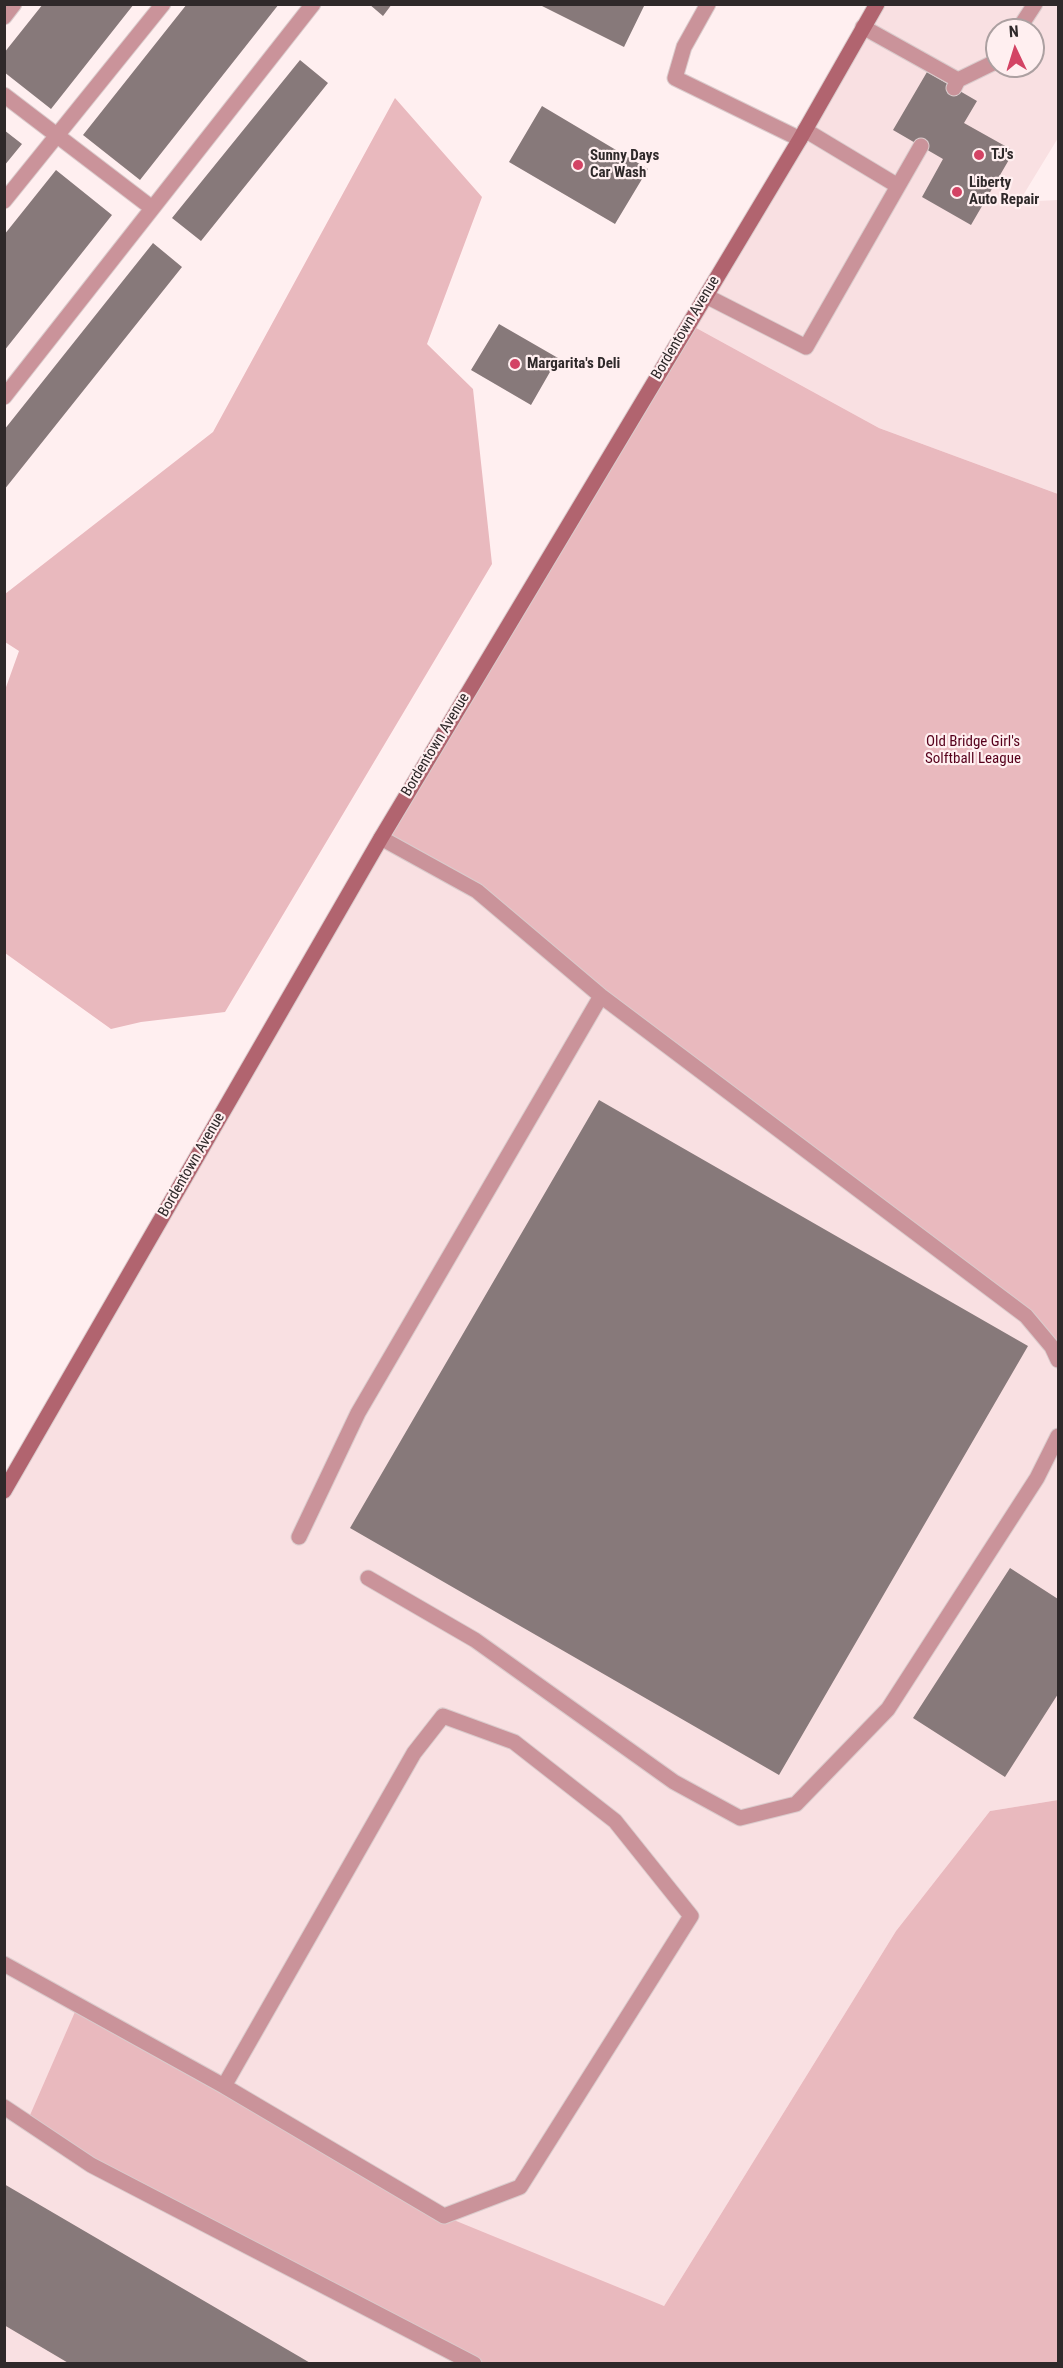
<!DOCTYPE html>
<html>
<head>
<meta charset="utf-8">
<style>
	body { margin:0 }
	#map { position:relative; width:1063px; height:2368px; overflow:hidden; background:#ffeff0; font-family:"Roboto Condensed",sans-serif }
	canvas { display:block }
	.frame { position:absolute; inset:0; border:6px solid #2f292a; pointer-events:none }
	.north { position:absolute; left:985px; top:18px; width:60px; height:60px; box-sizing:border-box; background:#ffeff0; border:2px solid #aca0a1; border-radius:50%; rotate:356deg; font-size:16px; font-weight:700; line-height:24px; text-align:center; color:#2f292a }
	.north::after { content:''; display:block; margin:auto; width:21px; height:27px; background:#d34364; clip-path:polygon(50% 0,100% 100%,50% 72%,0 100%) }
</style>
</head>
<body>
<div id="map">
<canvas width="1063" height="2368"></canvas>
<div class="frame"></div>
<div class="north">N</div>
</div>
<script>
const ctx = document.querySelector('canvas').getContext('2d');
ctx.lineJoin = 'round';
function paint(path, color) { ctx.fillStyle = color; ctx.fill(path, 'evenodd'); }
function stroke(path, color, width, dash) { ctx.strokeStyle = color; ctx.lineWidth = width; ctx.lineCap = dash ? 'butt' : 'round'; ctx.setLineDash(dash || []); ctx.stroke(path); }
function label(font, color, halo, rows, align = 'center') {
  ctx.font = font + ' "Roboto Condensed",sans-serif'; ctx.lineWidth = 4.5; ctx.setLineDash([]); ctx.textBaseline = 'middle'; ctx.strokeStyle = halo; ctx.fillStyle = color; for (const [text, x, y, turn = 0] of rows) {
    ctx.save(); ctx.translate(x, y); ctx.rotate((+turn || 0) * Math.PI / 180); ctx.textAlign = isNaN(turn) ? turn : align; if (halo) ctx.strokeText(text, 0, 0); ctx.fillText(text, 0, 0); ctx.restore();
  }
}
paint(new Path2D(`
	M877,5H1058V138L1019,202L1058,200V494L879,428L689,324ZM997,30H1033V66H997Z
	M381,838L477,891L1026,1316L1058,1360V1800L990,1811L896,1931L664,2306L703,2363L5,2364V1491Z`), '#f9e0e2');
paint(new Path2D(`
	M395,98L482,197L427,344L473,389L492,564L225,1012L141,1022L111,1029L5,953V690L19,651L5,642V594L213,432Z
	M689,324L879,428L1058,494V1360L1026,1316L477,891L381,838Z
	M1058,1800V2363H474L91,2165L27,2122L78,2005L444,2216L664,2306L896,1931L990,1811Z`), '#e9b9be');
paint(new Path2D(`
	M43,4H134L51,109L4,72V53Z
	M187,4H279L140,180L83,135Z
	M369,4H392L383,16Z
	M538,4H645L624,47Z
	M300,60L328,83L201,241L172,218Z
	M927,72L977,101L964,123L1014,151L971,225L922,197L943,159L893,130Z
	M542,106L648,169L615,224L509,162Z
	M4,130L22,144L4,166Z
	M56,170L112,215L4,351V235Z
	M153,243L182,267L4,490V430Z
	M499,324L558,358L531,405L471,370Z
	M599,1100L1028,1346L779,1775L350,1528Z
	M1010,1568L1058,1599V1694L1005,1777L913,1718Z
	M4,2184L312,2364H70L4,2325Z`), '#87797a');
const lane = new Path2D(`
	M708,4L684,47L675,78L800,139
	M4,17L14,4
	M863,27L958,80
	M1018,30L1035,4
	M954,88L958,80L997,61
	M4,95L152,208
	M805,130L898,186
	M4,201L163,4
	M706,296L806,347L921,146
	M4,397L313,4
	M381,838L477,891L601,996L1026,1316L1052,1347L1058,1360
	M299,1537L358,1413L601,996
	M368,1578L475,1640L674,1782L740,1818L796,1804L888,1709L1037,1478L1058,1436
	M4,1964L224,2086L444,2216L520,2187L691,1916L615,1821L514,1742L443,1716L414,1753L224,2086
	M4,2107L91,2165L474,2364`);
const secondary = new Path2D(`
	M4,1491L381,838L800,139L877,4`);
stroke(lane, '#dacbcc', 17);
stroke(secondary, '#dacbcc', 17);
stroke(lane, '#ca939a', 15);
stroke(secondary, '#b1646f', 15);
for (const [x, y, r, color] of [
	[979,155,6,"#d34364"],
	[578,165,6,"#d34364"],
	[957,192,6,"#d34364"],
	[515,364,6,"#d34364"]
]) { const dot = new Path2D(); dot.arc(x, y, r, 0, 2 * Math.PI); ctx.fillStyle = color; ctx.fill(dot); stroke(dot, '#ffeff0', 2); }
label('bold 15px', '#2f292a', '#ffeff0', [
	["TJ's",991,155],
	["Sunny Days",590,156],
	["Car Wash",590,173],
	["Liberty",969,183],
	["Auto Repair",969,200],
	["Margarita's Deli",527,364]
], 'left');
label('15px', '#2f292a', '#ffeff0', [
	["Bordentown Avenue",686,328,-59],
	["Bordentown Avenue",436,745,-59],
	["Bordentown Avenue",192,1165,-60]
]);
label('15px', '#56001b', '#ffeff0', [
	["Old Bridge Girl's",973,742],
	["Solftball League",973,759]
]);
</script>
</body>
</html>
